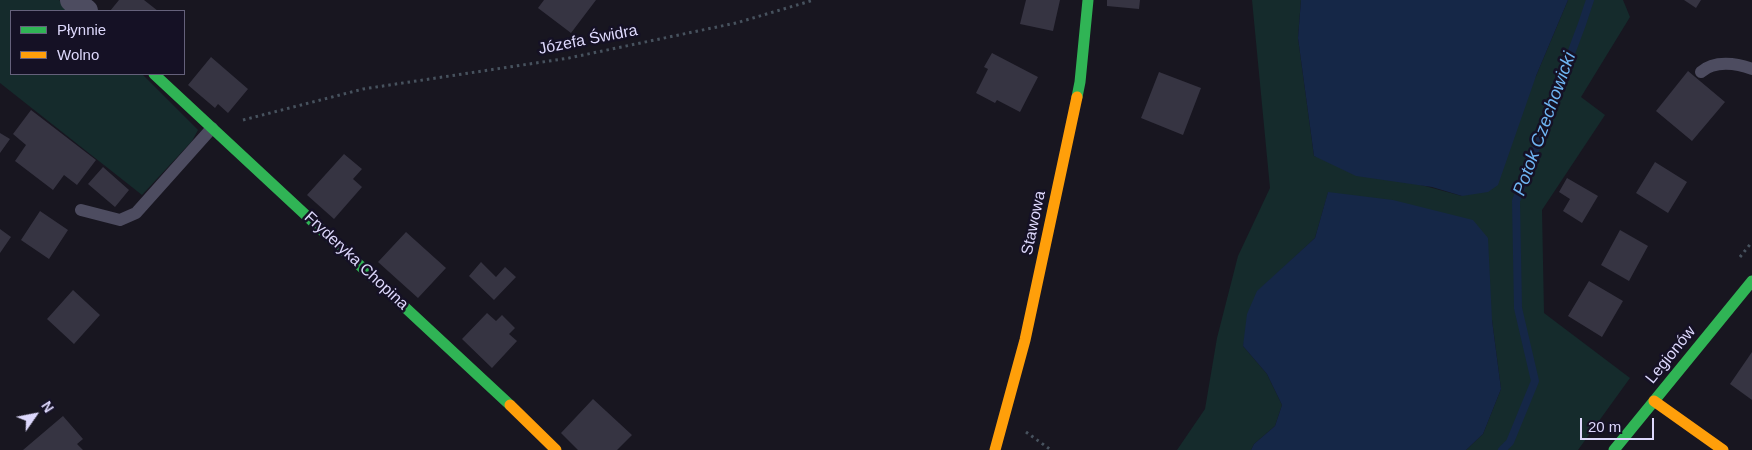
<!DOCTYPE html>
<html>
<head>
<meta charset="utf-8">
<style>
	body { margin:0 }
	#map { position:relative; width:1752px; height:450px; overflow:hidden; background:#181620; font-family:Helvetica,sans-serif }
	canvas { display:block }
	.legend { position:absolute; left:10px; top:10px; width:175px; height:65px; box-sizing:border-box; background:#151125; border:1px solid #65617b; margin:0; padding:6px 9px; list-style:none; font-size:15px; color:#ddd8fc }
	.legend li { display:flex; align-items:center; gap:10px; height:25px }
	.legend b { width:25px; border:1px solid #65617b }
	.north { position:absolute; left:10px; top:390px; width:50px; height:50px; -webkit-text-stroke:4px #151125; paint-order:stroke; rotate:57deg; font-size:14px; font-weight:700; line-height:20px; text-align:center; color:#ddd8fc }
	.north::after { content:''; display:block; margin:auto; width:18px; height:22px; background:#ddd8fc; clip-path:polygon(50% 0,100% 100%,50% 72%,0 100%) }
	.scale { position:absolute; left:1580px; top:418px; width:74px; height:22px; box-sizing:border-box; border:2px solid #ddd8fc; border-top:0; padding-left:6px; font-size:15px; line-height:18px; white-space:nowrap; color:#ddd8fc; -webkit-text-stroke:4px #151125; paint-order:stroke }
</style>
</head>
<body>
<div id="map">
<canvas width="1752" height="450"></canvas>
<ul class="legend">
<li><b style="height:6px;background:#30b455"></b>Płynnie</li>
<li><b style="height:6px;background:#ff9f0a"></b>Wolno</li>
</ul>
<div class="north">N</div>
<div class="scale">20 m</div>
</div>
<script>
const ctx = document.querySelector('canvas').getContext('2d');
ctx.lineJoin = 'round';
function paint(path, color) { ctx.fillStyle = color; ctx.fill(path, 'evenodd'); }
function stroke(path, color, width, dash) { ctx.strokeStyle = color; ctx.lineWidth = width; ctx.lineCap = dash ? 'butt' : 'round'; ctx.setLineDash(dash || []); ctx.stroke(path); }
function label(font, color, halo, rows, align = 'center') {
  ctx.font = font + ' Helvetica,sans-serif'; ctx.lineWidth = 5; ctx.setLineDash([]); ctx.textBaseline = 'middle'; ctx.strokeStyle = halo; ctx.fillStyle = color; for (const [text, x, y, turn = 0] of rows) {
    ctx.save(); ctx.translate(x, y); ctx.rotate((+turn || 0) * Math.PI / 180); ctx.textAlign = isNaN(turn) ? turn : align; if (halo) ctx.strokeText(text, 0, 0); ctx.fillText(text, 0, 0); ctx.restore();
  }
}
paint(new Path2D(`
	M0,0H59L72,11H11V74H142L198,130L192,141L142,195L0,83Z
	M1252,0H1301L1298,38L1314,156L1462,196L1536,76L1568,0H1623L1630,17L1581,97L1605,115L1542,210L1544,313L1630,378L1578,450H1466L1483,434L1501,389L1492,320L1328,193L1315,238L1258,291L1243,346L1267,374L1282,405L1275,426L1254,444L1251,450H1177L1205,409L1217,338L1238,256L1270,188Z`), '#152b2c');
paint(new Path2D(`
	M1301,0H1568L1536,76L1498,185L1488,192L1462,196L1432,187L1356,176L1314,156L1298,38Z
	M1328,192L1393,200L1473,220L1488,238L1492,320L1501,389L1483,434L1466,450H1251L1254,444L1275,426L1282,405L1267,374L1243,346L1247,314L1257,291L1315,238Z`), '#152747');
stroke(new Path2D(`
	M1502,450L1510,442L1535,381L1518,308L1516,201L1582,24L1590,0`), '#152747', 8);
paint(new Path2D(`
	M119,0H144L158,11H110Z
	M544,0H596L571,33L538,8Z
	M1026,0H1060L1053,31L1020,24Z
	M1107,0H1140L1139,9L1107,6Z
	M1684,0H1701L1696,8Z
	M992,53L1038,77L1020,112L997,100L995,103L976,93L988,69L984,67Z
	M211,57L248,89L228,113L218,104L215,108L188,85Z
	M1688,71L1725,102L1692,141L1656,111Z
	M1159,72L1201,88L1183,135L1141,118Z
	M31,110L96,160L77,185L64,175L53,190L15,161L26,145L13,134Z
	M0,133L10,139L0,153Z
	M344,154L362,169L353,179L362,187L334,219L307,195Z
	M1655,162L1687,182L1668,213L1636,193Z
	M103,167L129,190L115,207L88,184Z
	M1567,178L1598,196L1582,223L1563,211L1570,199L1559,192Z
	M40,211L68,230L49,259L21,240Z
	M0,229L11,237L0,253Z
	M1620,230L1648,246L1629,281L1601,265Z
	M406,232L446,268L418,298L378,262Z
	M481,262L496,277L505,267L516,277L494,300L469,276Z
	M1589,281L1623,301L1602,337L1568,316Z
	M73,290L100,315L74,344L47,319Z
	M487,313L496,321L502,315L515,328L509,334L517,341L492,368L462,339Z
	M1752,352V400L1730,384Z
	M593,399L632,435L617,450H578L561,433Z
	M63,416L83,439L77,444L83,450H23Z`), '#363442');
stroke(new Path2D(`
	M243,120L363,89L569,58L736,23L814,0
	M1740,257L1752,242
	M1026,432L1051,450`), '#47525e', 3, [2.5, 4]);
stroke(new Path2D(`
	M1701,72C1714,60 1737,63 1752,69
	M81,210L120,220L136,213L212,128`), '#4d4c60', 12);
stroke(new Path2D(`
	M72,0L86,11`), '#4d4c60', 24);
stroke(new Path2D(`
	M154,74L510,405
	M1077,97L1080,82L1088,0
	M1614,450L1752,281`), '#30b455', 11);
stroke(new Path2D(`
	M1654,401L1723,450
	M510,405L556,450
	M995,450L1025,340L1077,97`), '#ff9f0a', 11);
label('16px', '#ddd8fc', '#151125', [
	["Józefa Świdra",588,40,-11],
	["Stawowa",1034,223,-78],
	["Fryderyka Chopina",356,261,43],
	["Legionów",1671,355,-51]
]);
label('italic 18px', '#6fb5f3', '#151125', [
	["Potok Czechowicki",1545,124,-70]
]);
</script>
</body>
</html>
